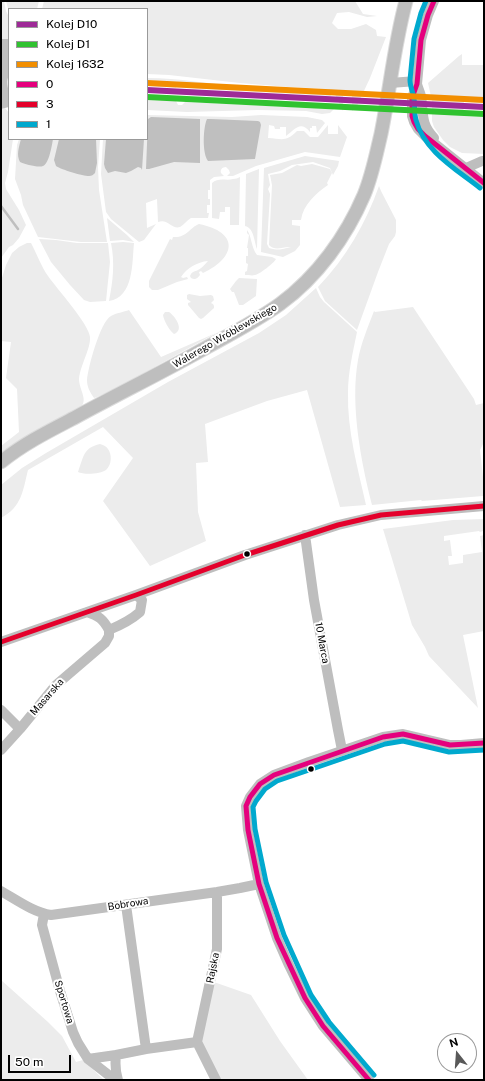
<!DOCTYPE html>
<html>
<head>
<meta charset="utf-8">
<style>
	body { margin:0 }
	#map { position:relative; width:485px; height:1081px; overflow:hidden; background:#fff; font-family:"Public Sans",sans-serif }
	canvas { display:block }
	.frame { position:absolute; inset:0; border:2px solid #000; pointer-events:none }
	.legend { position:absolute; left:8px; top:8px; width:140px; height:132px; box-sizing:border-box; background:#fff; border:1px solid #999; margin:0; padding:5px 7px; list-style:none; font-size:12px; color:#000 }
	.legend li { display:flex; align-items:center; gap:8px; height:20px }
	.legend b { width:20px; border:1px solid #999 }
	.north { position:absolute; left:437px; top:1033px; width:40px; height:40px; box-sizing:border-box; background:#fff; border:1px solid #999; border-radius:50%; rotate:343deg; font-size:11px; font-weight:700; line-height:16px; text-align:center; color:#000 }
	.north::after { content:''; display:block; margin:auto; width:14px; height:18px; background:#595959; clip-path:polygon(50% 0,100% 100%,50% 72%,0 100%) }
	.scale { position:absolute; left:8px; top:1055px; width:63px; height:18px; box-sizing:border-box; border:2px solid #000; border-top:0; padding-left:5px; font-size:12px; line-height:14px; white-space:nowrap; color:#000; -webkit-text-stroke:3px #fff; paint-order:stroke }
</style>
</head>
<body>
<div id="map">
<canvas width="485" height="1081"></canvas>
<div class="frame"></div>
<ul class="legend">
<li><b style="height:5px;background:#9e2a97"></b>Kolej D10</li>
<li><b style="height:5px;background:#30c230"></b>Kolej D1</li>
<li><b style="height:5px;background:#f28e00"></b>Kolej 1632</li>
<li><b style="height:5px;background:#e5007d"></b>0</li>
<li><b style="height:5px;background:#e4002b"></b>3</li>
<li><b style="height:5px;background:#00a9ce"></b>1</li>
</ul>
<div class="north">N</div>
<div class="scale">50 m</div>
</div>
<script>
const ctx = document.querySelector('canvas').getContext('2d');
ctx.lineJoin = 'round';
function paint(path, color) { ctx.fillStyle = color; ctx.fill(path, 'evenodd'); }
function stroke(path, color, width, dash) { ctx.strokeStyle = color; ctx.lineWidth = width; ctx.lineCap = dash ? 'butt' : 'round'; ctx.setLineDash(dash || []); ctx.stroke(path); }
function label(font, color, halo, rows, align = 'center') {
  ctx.font = font + ' "Public Sans",sans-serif'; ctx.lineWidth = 4; ctx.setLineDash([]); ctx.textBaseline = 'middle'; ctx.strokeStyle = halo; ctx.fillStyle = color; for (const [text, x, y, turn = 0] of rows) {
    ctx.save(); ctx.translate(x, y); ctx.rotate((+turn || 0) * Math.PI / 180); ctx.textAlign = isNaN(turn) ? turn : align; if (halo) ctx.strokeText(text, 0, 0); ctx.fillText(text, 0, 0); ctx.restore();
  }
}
paint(new Path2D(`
	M1,1H4L6,11L9,17V39H1Z
	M6,1H39L37,9H9V12Z
	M44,1H355L363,14L377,16L367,17L349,12L337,13L332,23L338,29H351L366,24L376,30L377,36L386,37L370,78L356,108L352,111V96L350,93L346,92L343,95V111L334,92L327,89L288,87L240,83L169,75L147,74V9H42Z
	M462,54V65H484V103L464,102L463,116L484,117V154L462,153L450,147L443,140L434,127L432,121V101L428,83L459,56Z
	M147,78C179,78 210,84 242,87C270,90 297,91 325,92L330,94L331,96L186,88L183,84H179L176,88L147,86Z
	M147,100L176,101L178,105H182L185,102L334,109L330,113L322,114L306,111L258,110L187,112L147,110Z
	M5,108L9,113V139H13L8,172L5,183L6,189L19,210L26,225L19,238L13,245L9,247L1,258V109Z
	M147,115L232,117L261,115L307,117L322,120L325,123L317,133L316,126H312V128H310V132C300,120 295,130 286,136V127H280V129H275L274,126L269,125L268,138C283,139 286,142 297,131H304L310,137H318L328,125V134H338V125L347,137L340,157L305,152L256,166L233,176H227L230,173L229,170L226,167C222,167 220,170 221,173L224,176L214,177L210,180V190H208V199H210V205H207V213H209L208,218H191C187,220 184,225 180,227C172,230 168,218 158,222L157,199L146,203L147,228L156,224L144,240L139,242L111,219L106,212L101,174L103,139H147Z
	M19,139H100L98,167L99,190L107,242H81L38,237L23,205L21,195L15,179L17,145Z
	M305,156L339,161L338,166L333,175L330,168L313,162L292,165L280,171L268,174L270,185L268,189L270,194L267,244L269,248C280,251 282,249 291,247C283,246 276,252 269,245L272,185L270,175L282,173L297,165L301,166L312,164L330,169L332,173L327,183L328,185C316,193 303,205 301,220H292V225L300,226V245L295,251L283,257L261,252L264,168Z
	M259,169L257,249C254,241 254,228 245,226L246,174Z
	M240,177L239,225H230V207H225V212H220L219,219L212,218V183C218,177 226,181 233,179C236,179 238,178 240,177Z
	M379,186L381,191L396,220V232L395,236L389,244L378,272L357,330L325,301L318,287C346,258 366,223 379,186Z
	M107,218L127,235L134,242L123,240L110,241Z
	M199,224C239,232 237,257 203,273L201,271L199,272L200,275C197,279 195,280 191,278L190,276C192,271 194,272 198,270C202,268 205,264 208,261C197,262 187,268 181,277L183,278L187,277L188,279L177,282L158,290H152L149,287V281L170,239L172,240L173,237C187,238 189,228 199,224Z
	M247,230C252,237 251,247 257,255L272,257L276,259C274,263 260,274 255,275C252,276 249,275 245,275V272L247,271L248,264L246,263V256H248V248H247L249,235L247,233Z
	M39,239L56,240L77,243H108L110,262L106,301L90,302L84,300L70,285L51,262Z
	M123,242L134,243C132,263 134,297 109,301C113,281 115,263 111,243Z
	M27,243H31C37,254 41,266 48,276C57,289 89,324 90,337C91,348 80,366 79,379C79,390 89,400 80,408C53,421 26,436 1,454V446L19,432L17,389L6,378L11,342L1,341V281L6,265L12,253L19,247Z
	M239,278L257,279L256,296L243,305H239L234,292H232L230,289L236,281Z
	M316,288L320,297L324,302L357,332C353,352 348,372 348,393C347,430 358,469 366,505L340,507L307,390L267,401L205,424L208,462L196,463L198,512L206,541L150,566L103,501L133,458L103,427L28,470C23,490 22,507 1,518V485L22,468L46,453L168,382L259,333L286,315Z
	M189,294L200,296L211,295L213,296L214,300L211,303L213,304L214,306V308L203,318L201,319L199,318L188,305V303L191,302L187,299V295Z
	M413,307L474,399L476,405L484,403V442L480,450L484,486L483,496L422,501L421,500L372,505C361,461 350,405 358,360C361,343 368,327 374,311L375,312Z
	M129,310L161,357L216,333L115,389L97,397L94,398C90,392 87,387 87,380C88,368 100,322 111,316C116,313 124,312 129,310Z
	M165,312H169C175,316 185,330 174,334C169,330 164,321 163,315Z
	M100,444C103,445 106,446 108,449C112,454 112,465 106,470C101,474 84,475 78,472C84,456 83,448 100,444Z
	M484,519V631L463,635L478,708L429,656L425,647L412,625L383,529L453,520ZM479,531L480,532L483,531L484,535L480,536L482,552L463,555V563L449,565L448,556H452L450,540L444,541V536Z
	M1,980L48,1022L62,1036L76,1062L83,1060L104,1080H1Z
	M211,981L251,995L280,1041L308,1080H216L197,1042Z`), '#ececec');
paint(new Path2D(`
	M1,39H9V75C6,81 8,87 9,94C10,98 9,103 9,107L1,109Z
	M151,117L200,119V163L174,162L149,169H146L148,119Z
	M207,119H211L258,121L260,122L261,125L255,159L208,161C202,153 203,128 207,119Z
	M21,139H53C52,145 49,164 43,166C38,168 25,164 20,162C16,155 19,147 21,139Z
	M59,139H96L97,163L95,173C93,175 92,176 89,176C83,176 62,170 56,166L54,160Z
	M106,139H144L142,170L141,168L138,167L131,171L126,173L115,171L108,173L105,168L104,164Z`), '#bfbfbf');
stroke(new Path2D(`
	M1,206L18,229`), '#bfbfbf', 2.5);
const major = new Path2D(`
	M1,462C23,444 49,431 74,418C116,395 159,374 200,351C227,336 255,322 280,304C317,277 346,237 364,195C372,176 376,155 381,134C390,90 394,45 406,1`);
stroke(major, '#dbdbdb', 15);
stroke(new Path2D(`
	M434,1L428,15L421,40L417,84L412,98V116L414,122L418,129L425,136L484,183
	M390,83L417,81
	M417,84C418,88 420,92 421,96C424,114 420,123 434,138
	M466,168L482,161H484
	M305,535L314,600L338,730L342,750
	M87,612C99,616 103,619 109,630
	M1,642L136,595L245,555L338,525L381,515L484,506
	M1,710L20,729
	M1,750L20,729L56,685L105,643L109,636V630C121,625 131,620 140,612L142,600L136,595
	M1,891C17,900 33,912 51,915L217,892L240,888L259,884
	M44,914L42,925L60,991L73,1032L78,1043L88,1059L115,1080
	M146,1049L197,1042
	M88,1059L116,1055
	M118,1080C115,1071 115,1064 116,1055L146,1049L126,905
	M216,1080L197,1042L217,949V892
	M369,1080L323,1026L305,998L288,963L277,938L259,884L248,830L246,806L250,797L260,784L274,775L309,762L383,737L403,734L450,745H461L484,743`), '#bebebe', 10);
stroke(major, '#bebebe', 13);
stroke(new Path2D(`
	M434,1L428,15L421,40L417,84L412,98V116L414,122L418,129L425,136L484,183
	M369,1080L323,1026L305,998L277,938L259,884L248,830L246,806L250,797L260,784L274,775L383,737L403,734L450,745L484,743`), '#e5007d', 5);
stroke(new Path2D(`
	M1,642L136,595L245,555L338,525L381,515L484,506`), '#e4002b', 5);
stroke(new Path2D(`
	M426,1L421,13L414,39L410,80C410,87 413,92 414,98C415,105 414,113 416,120C424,151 456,169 480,188
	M374,1075L329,1022L311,995L284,935L266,882L255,829L253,807L256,801L265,789L277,781L385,744L403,741L449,752L484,750`), '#00a9ce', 5);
stroke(new Path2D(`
	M147,90L484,107`), '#9e2a97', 6);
stroke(new Path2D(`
	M147,97L484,114`), '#30c230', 6);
stroke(new Path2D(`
	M147,83L484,100`), '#f28e00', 6);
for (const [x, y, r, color] of [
	[247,554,3.5,"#000"],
	[311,769,3.5,"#000"]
]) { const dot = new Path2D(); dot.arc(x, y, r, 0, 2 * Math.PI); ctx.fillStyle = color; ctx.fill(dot); stroke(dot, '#fff', 1.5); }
label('10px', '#000', '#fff', [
	["Walerego Wróblewskiego",225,336,-30],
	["10 Marca",322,643,80],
	["Masarska",47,697,-49],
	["Bobrowa",128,904,-9],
	["Rajska",213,968,-79],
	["Sportowa",64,1002,73]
]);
</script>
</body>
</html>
